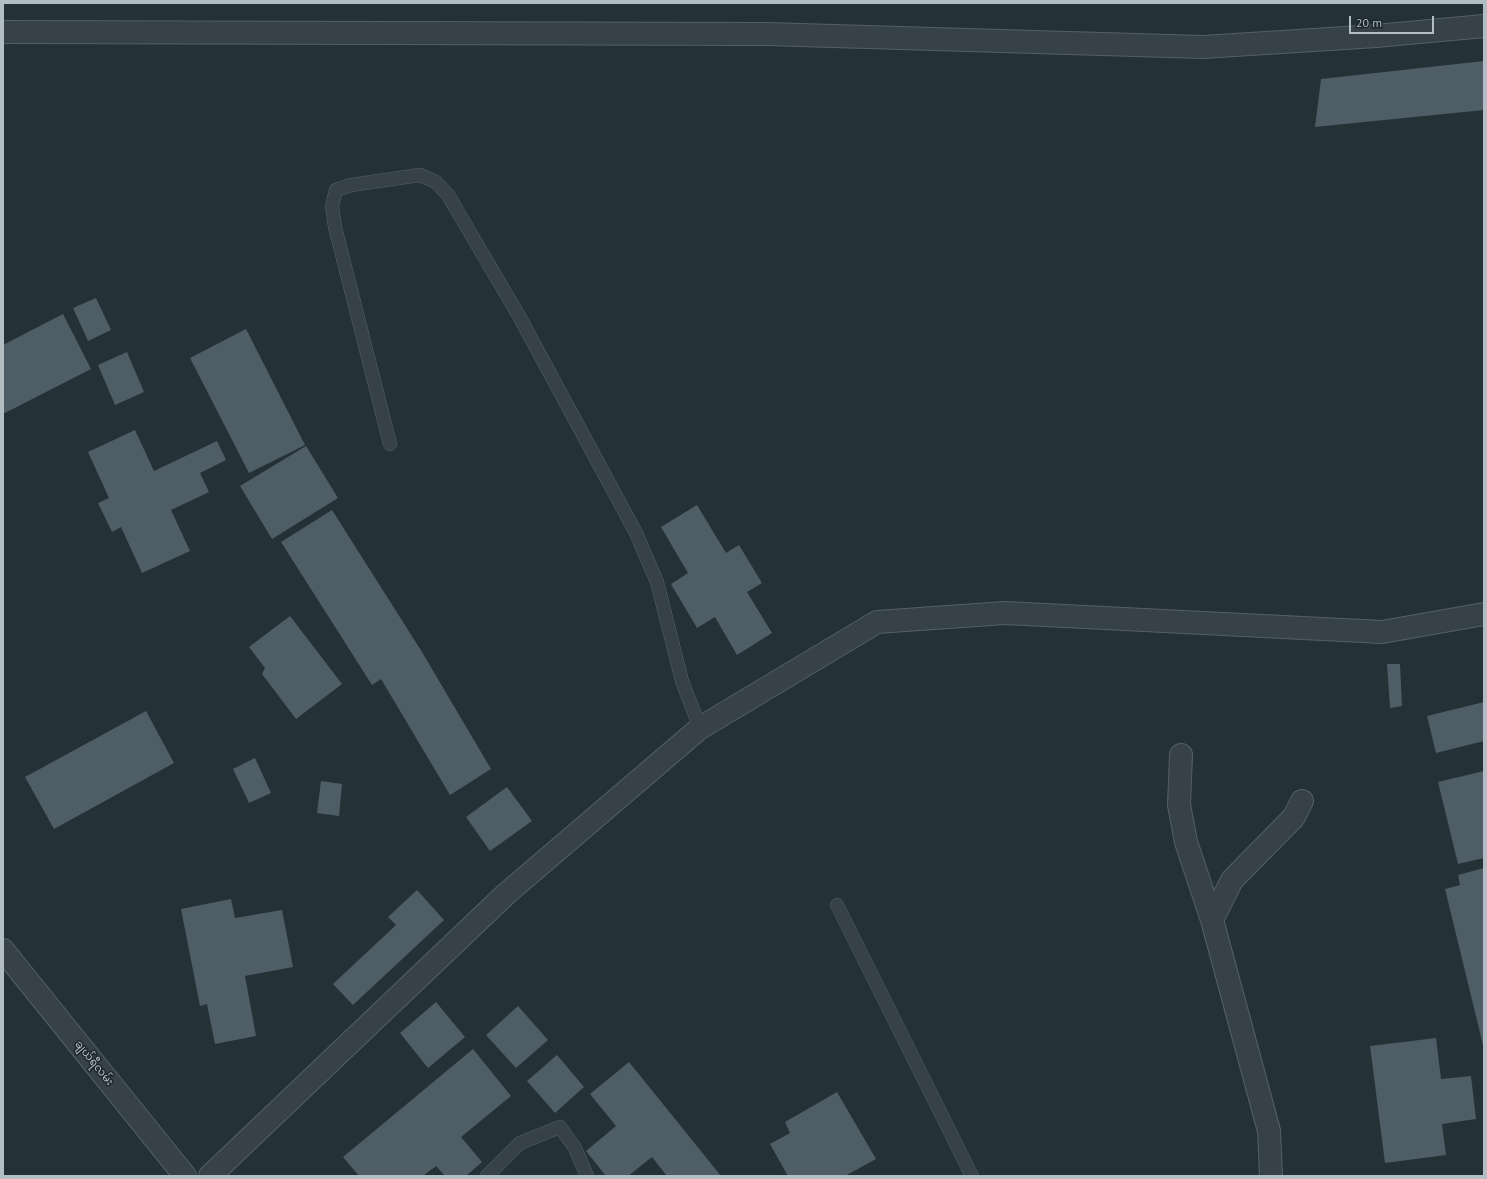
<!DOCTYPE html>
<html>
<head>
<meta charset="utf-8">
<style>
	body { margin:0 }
	#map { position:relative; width:1487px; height:1179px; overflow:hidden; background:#243137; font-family:"PT Sans",sans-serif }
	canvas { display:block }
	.frame { position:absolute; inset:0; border:4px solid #b2bdc4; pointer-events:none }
	.scale { position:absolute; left:1349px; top:16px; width:85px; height:18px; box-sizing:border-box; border:2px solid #b2bdc4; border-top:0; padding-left:5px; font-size:12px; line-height:14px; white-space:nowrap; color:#b2bdc4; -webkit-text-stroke:3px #1d272d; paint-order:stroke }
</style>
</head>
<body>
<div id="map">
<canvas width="1487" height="1179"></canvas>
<div class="frame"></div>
<div class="scale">20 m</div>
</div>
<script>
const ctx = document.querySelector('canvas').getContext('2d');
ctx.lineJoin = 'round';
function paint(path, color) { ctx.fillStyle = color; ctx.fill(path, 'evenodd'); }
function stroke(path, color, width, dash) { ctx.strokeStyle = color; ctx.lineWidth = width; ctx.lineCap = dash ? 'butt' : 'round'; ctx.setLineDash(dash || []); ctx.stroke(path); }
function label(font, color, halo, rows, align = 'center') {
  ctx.font = font + ' "PT Sans","Noto Sans Myanmar",sans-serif'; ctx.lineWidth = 3; ctx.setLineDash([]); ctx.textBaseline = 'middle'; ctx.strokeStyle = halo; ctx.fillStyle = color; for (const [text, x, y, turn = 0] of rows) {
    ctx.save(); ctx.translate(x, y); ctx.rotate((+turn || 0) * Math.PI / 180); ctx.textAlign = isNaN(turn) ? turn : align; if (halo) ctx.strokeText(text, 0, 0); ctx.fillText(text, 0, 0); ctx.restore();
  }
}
paint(new Path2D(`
	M1484,61V110L1315,127L1321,79Z
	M96,298L111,330L88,341L73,308Z
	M63,314L91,369L3,414V345Z
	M246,329L305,445L249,473L190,358Z
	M127,352L144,392L115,405L98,365Z
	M135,430L154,471L217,441L226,460L200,473L209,492L171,510L190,551L142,573L121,527L112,532L98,503L109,498L88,452Z
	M306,446L338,498L272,539L240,486Z
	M697,505L726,553L739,545L762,583L747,592L772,633L737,655L715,617L697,628L671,584L688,573L661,527Z
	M332,510L422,652L491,769L450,795L381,679L372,685L281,542Z
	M290,616L342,684L296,719L262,674L265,668L249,647Z
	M1387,664H1400L1402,706L1390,708Z
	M1484,702V741L1436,753L1427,716Z
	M146,711L174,763L54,829L25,777Z
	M255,758L271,793L249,803L233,769Z
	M1484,771V858L1458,864L1438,782Z
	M321,781L342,784L339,816L317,813Z
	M507,787L532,821L490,851L466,817Z
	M1484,868V1045H1483L1445,889L1460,885L1458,875Z
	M417,890L444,920L353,1005L333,984L396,925L388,917Z
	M231,899L235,918L282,910L293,967L245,976L256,1036L215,1044L207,1004L200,1006L181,909Z
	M436,1002L465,1037L428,1068L400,1033Z
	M518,1006L548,1040L516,1068L486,1035Z
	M1436,1038L1441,1079L1471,1076L1476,1119L1442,1124L1446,1155L1385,1163L1370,1046Z
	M473,1049L511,1096L461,1137L482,1162L466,1176H445L436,1166L423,1176H359L343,1157Z
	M557,1055L584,1087L555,1113L527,1081Z
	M629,1062L684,1130L721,1176H667L652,1157L628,1176H606L586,1151L616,1126L590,1094Z
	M837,1092L876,1159L845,1176H788L770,1144L790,1133L785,1122Z`), '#4f5e66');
const service = new Path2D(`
	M390,444L335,227L332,206L336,190L351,185L420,175L436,182L448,195L519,316L636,533L657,582L682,681L700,728
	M837,905L972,1176
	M487,1176L520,1143L560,1127L575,1148L587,1176`);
const minor = new Path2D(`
	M3,32L766,34L1203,47L1376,36L1484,26
	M1181,755L1179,805L1186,842L1212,920L1269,1131L1271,1176
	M1212,920L1232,880L1294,817L1302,801
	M3,950L185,1176
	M210,1176L506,894L700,728L877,622L1005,613L1382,632L1484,614`);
stroke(service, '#556066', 14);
stroke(minor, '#556066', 24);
stroke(service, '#374248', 13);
stroke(minor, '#374248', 22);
label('11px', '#b2bdc4', '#1d272d', [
	["ချယ်ရီလမ်း",94,1063,51]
]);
</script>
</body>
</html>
